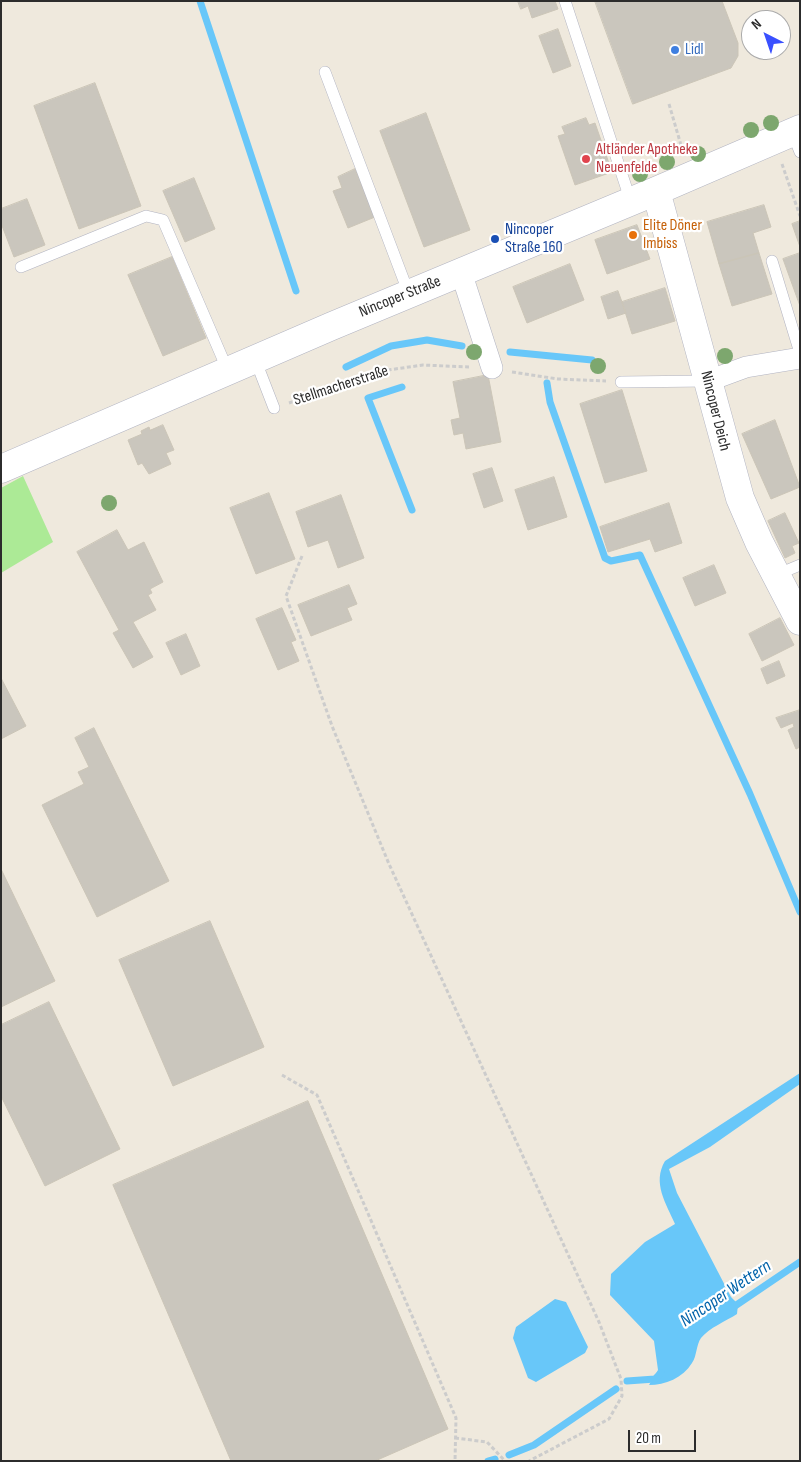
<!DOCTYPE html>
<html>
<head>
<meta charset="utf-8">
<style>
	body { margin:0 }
	#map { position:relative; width:801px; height:1462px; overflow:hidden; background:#efe9dd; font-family:"Sofia Sans Condensed",sans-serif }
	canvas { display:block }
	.frame { position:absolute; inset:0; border:2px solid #2c2c2c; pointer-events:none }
	.north { position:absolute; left:741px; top:10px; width:50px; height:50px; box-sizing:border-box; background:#fff; border:1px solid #ababab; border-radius:50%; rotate:319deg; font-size:14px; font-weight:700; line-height:20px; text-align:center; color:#2c2c2c }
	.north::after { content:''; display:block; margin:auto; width:18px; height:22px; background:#3a50ff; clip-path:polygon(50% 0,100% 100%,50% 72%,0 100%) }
	.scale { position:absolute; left:628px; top:1430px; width:68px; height:22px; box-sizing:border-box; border:2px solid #2c2c2c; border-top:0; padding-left:6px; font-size:15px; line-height:18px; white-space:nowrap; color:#2c2c2c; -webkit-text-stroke:4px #fff; paint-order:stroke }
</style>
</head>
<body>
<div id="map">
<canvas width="801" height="1462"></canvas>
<div class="frame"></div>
<div class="north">N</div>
<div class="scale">20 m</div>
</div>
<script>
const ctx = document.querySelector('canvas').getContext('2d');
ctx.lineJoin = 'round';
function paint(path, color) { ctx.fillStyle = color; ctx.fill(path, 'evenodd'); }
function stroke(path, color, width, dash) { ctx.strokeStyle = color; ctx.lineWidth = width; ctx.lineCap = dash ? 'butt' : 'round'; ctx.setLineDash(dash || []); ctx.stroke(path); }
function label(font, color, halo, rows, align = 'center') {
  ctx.font = font + ' "Sofia Sans Condensed",sans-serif'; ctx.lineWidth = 4.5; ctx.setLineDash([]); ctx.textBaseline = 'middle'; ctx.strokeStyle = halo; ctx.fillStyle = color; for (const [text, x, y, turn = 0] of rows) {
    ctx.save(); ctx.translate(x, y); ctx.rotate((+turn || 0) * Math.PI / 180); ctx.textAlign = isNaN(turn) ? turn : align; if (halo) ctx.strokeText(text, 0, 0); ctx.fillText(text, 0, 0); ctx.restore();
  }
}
paint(new Path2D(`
	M23,476L53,542L1,573V488Z`), '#acea96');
paint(new Path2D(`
	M800,1073V1084L710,1147L669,1169L677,1193L731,1297L738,1304L737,1314C726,1321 709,1328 701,1338C696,1345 697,1356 692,1363C683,1378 665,1385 649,1385L658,1370L654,1341L610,1295L611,1274L645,1242L675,1224C666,1203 652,1183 665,1161Z
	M555,1299L566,1302L588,1347L585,1353L536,1382L528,1378L513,1338L516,1327Z`), '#68c7f9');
stroke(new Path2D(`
	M200,1L296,291
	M510,352L592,360
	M346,367L391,346L427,340L462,346
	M547,383L550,402L605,558L611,561L640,555L750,794L800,912
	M402,387L368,398L412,510
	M732,1308L800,1262
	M627,1381L655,1379L661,1373
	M509,1455L534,1445L616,1389
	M488,1461L495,1459`), '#68c7f9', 7);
const building = new Path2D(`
	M518,1H555L558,9L532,18L528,6L521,9Z
	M595,1H722L738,43V56L731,68L633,104Z
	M558,29L571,66L553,73L539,36Z
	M95,83L141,206L79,229L34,106Z
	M426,113L470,230L424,247L380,131Z
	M586,118L589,125L595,123L612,172L575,185L558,136L565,134L562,127Z
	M355,169L375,217L348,228L333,191L342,188L338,177Z
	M194,178L215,229L185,242L163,191Z
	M27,199L45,245L14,257L1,223V209Z
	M764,205L771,227L753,233L759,253L719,264L707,222Z
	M800,221V247L792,224Z
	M637,225L650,259L607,274L595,240Z
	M759,253L772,294L732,306L719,264Z
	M800,253V306L783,259Z
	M172,257L206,338L163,356L128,275Z
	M570,264L584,300L527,323L513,287Z
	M665,288L675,321L632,334L622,302Z
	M618,291L626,313L608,319L601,297Z
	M488,375L501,442L466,449L463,433L454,435L451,420L460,418L453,382Z
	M622,390L647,471L605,483L580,404Z
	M775,420L800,487L771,499L742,434Z
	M163,425L174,450L166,453L171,464L149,474L142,463L138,465L128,440L142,434L141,431L149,427L150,430Z
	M492,468L503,501L484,508L473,474Z
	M554,477L567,517L528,530L515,490Z
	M269,493L295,559L256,574L230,508Z
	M341,495L364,558L338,568L328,540L308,547L296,512Z
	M669,503L682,543L655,552L650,539L608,552L600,527Z
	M785,513L799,543L792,546L795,553L785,558L768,521Z
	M117,530L128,550L144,542L163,582L150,589L152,593L148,595L156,610L133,622L153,657L133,668L113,633L119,630L77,552Z
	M714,565L726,593L695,606L683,578Z
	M349,585L357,604L347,608L352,620L311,636L298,605Z
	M282,608L296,640L291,642L299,661L278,670L256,619Z
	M780,618L794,645L762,661L749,634Z
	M186,634L200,666L181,675L166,643Z
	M779,661L785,676L767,684L761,669Z
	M1,678L26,726L1,739Z
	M800,710V747L796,749L788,730L794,727L793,723L781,728L776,718Z
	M94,728L169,881L97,917L42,805L84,784L78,772L89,767L75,738Z
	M1,869L55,981L1,1007Z
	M210,921L264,1047L173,1086L119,960Z
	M49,1002L120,1149L45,1186L1,1096V1025Z
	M308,1101L448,1429L375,1461H231L113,1185Z`);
paint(building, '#cac6bd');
stroke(building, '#cbc5b7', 1);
const service = new Path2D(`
	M565,1L631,202
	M325,72L409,294
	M792,132L800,152
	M772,261L800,353
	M21,267L146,216L163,220L228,371
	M255,359L274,408
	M621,382L708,381
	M776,575L800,565`);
const minor = new Path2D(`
	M461,272L492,368
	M708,381L746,367L800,358`);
const secondary = new Path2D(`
	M656,191L740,498L759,542L800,621
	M1,469L332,326L656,191L800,129`);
stroke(service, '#b1b3c1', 12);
stroke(minor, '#b1b3c1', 22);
stroke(secondary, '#b1b3c1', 29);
stroke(new Path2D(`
	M669,104L683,152
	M782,164L800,216
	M512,372L558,379L606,381
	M289,403L381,371L423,365L469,367
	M302,556L286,596L332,726L389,864L599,1322L621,1379L622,1396L609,1419L529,1461
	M282,1075L317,1095L456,1418L455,1461
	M455,1438L487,1442L505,1461`), '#ccc', 3, [4, 2.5]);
stroke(service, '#fff', 11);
stroke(minor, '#fff', 21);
stroke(secondary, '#fff', 28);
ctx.fillStyle = '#7da76e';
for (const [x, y] of [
	[771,123],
	[751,130],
	[698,154],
	[667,162],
	[640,174],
	[474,352],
	[725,356],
	[598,366],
	[109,503]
]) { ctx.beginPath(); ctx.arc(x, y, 8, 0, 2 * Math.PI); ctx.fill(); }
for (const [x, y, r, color] of [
	[675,50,5,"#3f7fe0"],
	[586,159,5,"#e0444e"],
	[633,235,5,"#e8710a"],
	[495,239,5,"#1a4fb4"]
]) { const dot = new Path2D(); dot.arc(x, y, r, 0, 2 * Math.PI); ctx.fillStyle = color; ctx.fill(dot); stroke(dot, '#fff', 2); }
label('16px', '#366cbe', '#fff', [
	["Lidl",685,50]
], 'left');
label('16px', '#be3a42', '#fff', [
	["Altländer Apotheke",596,150],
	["Neuenfelde",596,168]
], 'left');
label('16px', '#c56008', '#fff', [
	["Elite Döner",643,226],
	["Imbiss",643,244]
], 'left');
label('16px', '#164399', '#fff', [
	["Nincoper",505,230],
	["Straße 160",505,248]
], 'left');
label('16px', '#2c2c2c', '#fff', [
	["Nincoper Straße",400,297,-22],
	["Stellmacherstraße",341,386,-18],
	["Nincoper Deich",715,411,76]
]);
label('italic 18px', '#0263aa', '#fff', [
	["Nincoper Wettern",726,1294,-34]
]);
</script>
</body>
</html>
